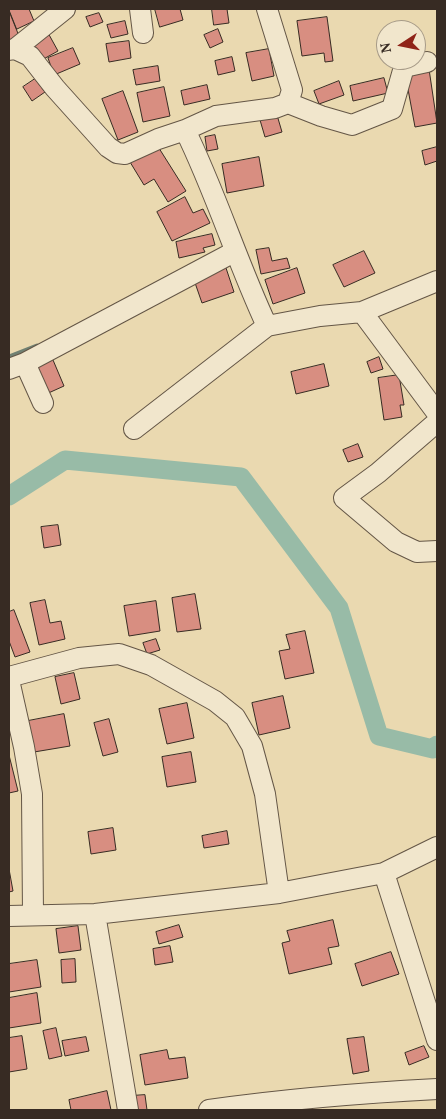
<!DOCTYPE html>
<html>
<head>
<meta charset="utf-8">
<style>
	body { margin:0 }
	#map { position:relative; width:446px; height:1119px; overflow:hidden; background:#ead9b0; font-family:Vollkorn,serif }
	canvas { display:block }
	.frame { position:absolute; inset:0; border:10px solid #372b23; pointer-events:none }
	.north { position:absolute; left:376px; top:20px; width:50px; height:50px; box-sizing:border-box; background:#f1e6cc; border:1px solid #a79b88; border-radius:50%; rotate:259deg; font-size:14px; font-weight:700; line-height:20px; text-align:center; color:#372b23 }
	.north::after { content:''; display:block; margin:auto; width:18px; height:22px; background:#8f2418; clip-path:polygon(50% 0,100% 100%,50% 72%,0 100%) }
</style>
</head>
<body>
<div id="map">
<canvas width="446" height="1119"></canvas>
<div class="frame"></div>
<div class="north">N</div>
</div>
<script>
const ctx = document.querySelector('canvas').getContext('2d');
ctx.lineJoin = 'round';
function stroke(path, color, width, dash) { ctx.strokeStyle = color; ctx.lineWidth = width; ctx.lineCap = dash ? 'butt' : 'round'; ctx.setLineDash(dash || []); ctx.stroke(path); }
function paint(path, color) { ctx.fillStyle = color; ctx.fill(path, 'evenodd'); }
stroke(new Path2D(`
	M9,357L37,346`), '#718172', 5);
stroke(new Path2D(`
	M9,496L65,460L241,477L339,608L379,736L433,749L437,745`), '#98bba7', 19);
const building = new Path2D(`
	M9,9H29L34,21L17,29Z
	M155,9H180L183,20L160,27Z
	M212,9H227L229,23L214,25Z
	M9,11L19,36L9,40Z
	M99,13L103,22L90,27L86,17Z
	M327,17L333,61L325,62L324,53L302,56L297,21Z
	M125,21L128,34L111,38L107,25Z
	M218,29L223,42L210,48L204,35Z
	M47,31L58,51L38,62L27,43Z
	M129,41L131,58L109,62L106,44Z
	M73,48L80,64L54,75L48,58Z
	M269,49L274,76L252,81L246,53Z
	M232,57L235,71L218,75L215,61Z
	M158,66L160,81L136,85L133,70Z
	M429,69L437,123L415,127L405,73Z
	M384,78L388,93L353,101L350,86Z
	M35,79L45,92L32,101L23,87Z
	M339,81L344,95L319,104L314,91Z
	M207,85L210,99L184,105L181,91Z
	M164,87L170,116L143,122L137,93Z
	M123,91L138,132L118,140L102,99Z
	M277,115L282,132L265,137L260,120Z
	M215,135L218,149L207,151L205,137Z
	M157,145L186,191L168,202L154,179L144,185L130,162Z
	M437,147V161L425,165L422,151Z
	M259,157L264,186L227,193L222,164Z
	M185,197L193,213L203,209L210,223L172,241L157,212Z
	M212,234L215,245L203,248L205,252L179,258L176,242Z
	M269,248L272,261L287,258L290,268L261,274L256,250Z
	M364,251L375,273L344,287L333,265Z
	M225,265L234,292L202,303L193,277Z
	M297,268L305,293L273,304L265,280Z
	M379,357L383,369L371,373L367,362Z
	M53,360L64,386L44,395L33,369Z
	M324,364L329,386L296,394L291,372Z
	M399,375L404,405H400L402,417L384,420L378,378Z
	M358,444L363,457L348,462L343,450Z
	M58,525L61,545L44,548L41,527Z
	M195,594L201,629L177,632L172,598Z
	M45,600L50,623L61,621L65,639L39,645L30,603Z
	M156,601L160,631L129,636L124,606Z
	M14,610L30,652L15,657L9,641V612Z
	M305,631L314,673L285,679L279,651L290,649L286,635Z
	M156,639L160,650L147,654L143,643Z
	M74,673L80,699L61,704L55,677Z
	M283,696L290,728L259,735L252,703Z
	M187,703L194,738L167,744L159,709Z
	M64,714L70,746L34,752L28,721Z
	M109,719L118,752L103,756L94,723Z
	M191,752L196,782L167,787L162,757Z
	M9,755L18,791L9,793Z
	M113,828L116,850L91,854L88,832Z
	M227,831L229,844L204,848L202,836Z
	M9,869L13,891L9,892Z
	M333,920L339,946L328,948L332,964L289,974L282,943L290,941L287,931Z
	M179,925L183,937L159,944L156,932Z
	M78,926L81,950L59,953L56,929Z
	M170,946L173,962L155,965L153,949Z
	M391,952L399,974L362,986L355,964Z
	M75,959L76,982L62,983L61,960Z
	M37,960L41,987L9,992V964Z
	M37,993L41,1023L9,1028V998Z
	M56,1028L62,1056L49,1059L43,1031Z
	M22,1036L27,1069L9,1072V1038Z
	M86,1037L89,1051L65,1056L62,1041Z
	M364,1037L369,1071L353,1074L347,1039Z
	M424,1046L429,1057L409,1065L405,1053Z
	M167,1050L169,1059L185,1057L188,1078L145,1085L140,1055Z
	M107,1091L111,1110H71L69,1100Z
	M145,1095L147,1110H133L131,1096Z`);
paint(building, '#d88e81');
stroke(building, '#372b23', 1);
const street = new Path2D(`
	M140,9L143,33
	M15,49L65,9
	M9,50L15,49L30,56L55,88L108,147L117,153L125,154L158,139L185,130
	M288,103L321,116L352,125L392,109L404,67L427,62
	M362,312L437,413
	M267,326C237,262 216,193 185,130L216,116L275,108L288,103L292,90L267,9
	M25,363L43,403
	M9,369L25,363L234,252
	M437,422L378,473L344,498L396,542L417,552L437,551
	M134,429L267,326L320,316L362,312L437,281
	M9,677L79,658L119,654L151,665L215,701L235,717L252,746L265,794L279,893
	M9,680L24,747L32,794L33,914
	M384,873L437,1040
	M95,914L128,1110
	M9,916L95,914L279,893L384,873L437,847
	M209,1110C285,1099 361,1093 437,1089`);
stroke(street, '#645646', 22);
stroke(street, '#f1e6cc', 20);
</script>
</body>
</html>
